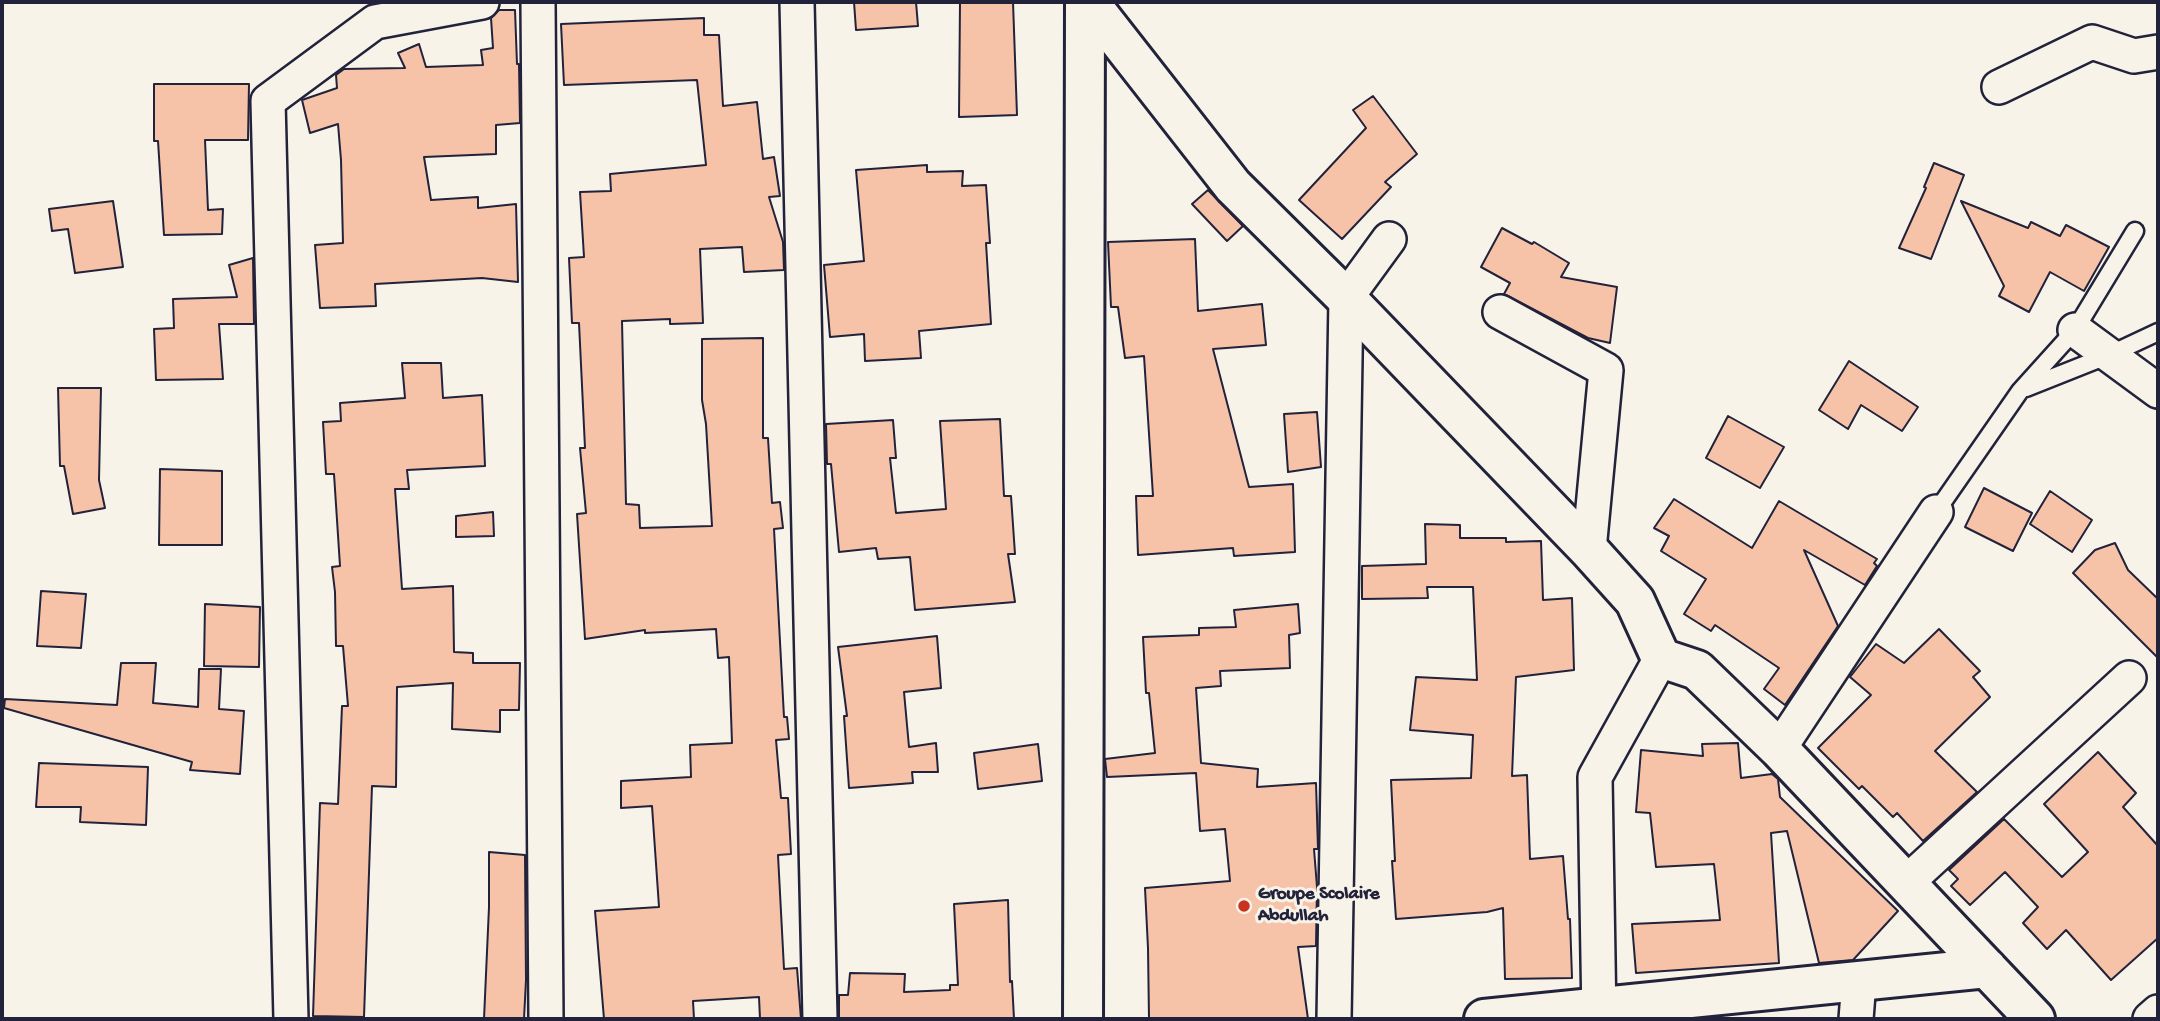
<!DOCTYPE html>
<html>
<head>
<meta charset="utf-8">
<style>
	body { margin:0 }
	#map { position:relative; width:2160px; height:1021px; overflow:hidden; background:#f7f3e8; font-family:"Gochi Hand",sans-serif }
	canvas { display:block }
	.frame { position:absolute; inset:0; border:4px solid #22223b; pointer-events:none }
</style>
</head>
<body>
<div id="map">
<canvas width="2160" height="1021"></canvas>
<div class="frame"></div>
</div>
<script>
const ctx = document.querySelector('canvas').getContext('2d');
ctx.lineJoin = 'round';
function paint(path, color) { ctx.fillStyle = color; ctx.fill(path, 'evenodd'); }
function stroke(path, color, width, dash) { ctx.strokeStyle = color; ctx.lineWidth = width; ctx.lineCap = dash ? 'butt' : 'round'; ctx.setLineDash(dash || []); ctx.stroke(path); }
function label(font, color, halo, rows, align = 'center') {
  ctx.font = font + ' "Gochi Hand",sans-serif'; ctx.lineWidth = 6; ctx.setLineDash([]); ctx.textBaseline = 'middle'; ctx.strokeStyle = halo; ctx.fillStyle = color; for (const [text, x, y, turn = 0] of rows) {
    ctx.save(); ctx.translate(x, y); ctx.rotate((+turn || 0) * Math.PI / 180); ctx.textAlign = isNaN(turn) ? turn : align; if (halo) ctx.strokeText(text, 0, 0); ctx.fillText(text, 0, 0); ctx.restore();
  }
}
const building = new Path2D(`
	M854,2H916L918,26L856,30Z
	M960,2H1013L1017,115L959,117Z
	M499,10H515L517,64H519L520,123L496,125V154L424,157L431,200L478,197V208L516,204L518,282L482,278L375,284L376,306L320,308L315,245L343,243L341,160L338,124L310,133L302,100L337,88L336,75L344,69L405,68L398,53L419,44L426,67L483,65L481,50L493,48L491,18Z
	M704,18V35H719L723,106L757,102L763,159L774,157L780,196L769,197L783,242L784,270L744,272L742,247L700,249L703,323L670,324V319L622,321L626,504L639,505L640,528L712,526L706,424L702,400V339L763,338V438H768L772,503L780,502L783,528L774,529L784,717H787L789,739L776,740L781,798H788L791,854L778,855L784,969L797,968L801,1019H760L759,997L693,1001L694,1019H604L595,911L659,907L652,806L621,808V781L691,777L690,745L732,743L729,657L718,658L716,629L645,633V630L585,639L577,514L586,513L580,448H585L579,323H572L569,258L584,257L580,192L611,191L610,174L706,165L697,80L564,85L561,24Z
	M154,84H249L248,140H205L208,210L223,209L222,234L164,235L158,141H154Z
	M1373,96L1417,154L1385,182L1391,187L1342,239L1299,200L1366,128L1353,110Z
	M1934,163L1964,175L1931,259L1899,248L1926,188L1924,187Z
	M927,165V172L963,171L962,186L986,185L990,243H986L991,324L919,331L921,358L865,361L864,334L830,337L824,265L864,261L856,170Z
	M1208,190L1243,226L1227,241L1192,204Z
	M113,201L123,267L75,273L68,229L52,231L49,209Z
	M1961,201L2028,228L2031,222L2060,236L2066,225L2109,247L2084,291L2050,272L2029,312L1999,296L2004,286Z
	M1502,228L1532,244L1534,242L1569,263L1561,277L1617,287L1610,343L1588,338L1504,294L1510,283L1481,267Z
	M1195,239L1198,311L1262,304L1266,345L1213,349L1249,487L1293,484L1295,552L1234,556L1233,548L1138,555L1136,496H1153L1144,356L1125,358L1118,307H1111L1108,242Z
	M253,258L254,324H219L223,379L156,380L154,329L174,328L173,299L237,297L229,265Z
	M1849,361L1918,407L1902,431L1861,405L1848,429L1819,410Z
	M402,363H441L443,398L482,395L485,466L407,470L409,489H395L402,589L453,586L454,652L473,653V663H520L519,710H500V732L452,729L453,683L397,687L396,787L372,786L364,1017L313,1016L320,803L338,804L342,706H348L343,646H336L335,592L332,567L340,566L334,474H326L323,422L341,421L340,403L405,398Z
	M58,388H101L99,480L105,508L73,514L64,466H60Z
	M1317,412L1321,467L1288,472L1284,414Z
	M1728,416L1784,447L1760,488L1706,458Z
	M1000,419L1004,496H1011L1015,554H1008L1015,602L915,610L910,557L878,559L876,548L839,552L831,464H827L826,424L893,420L896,458H890L896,513L946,509L940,421Z
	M160,469L222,471V545H159Z
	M1984,488L2032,513L2013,551L1965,527Z
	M2050,491L2092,520L2072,552L2030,524Z
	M1674,499L1752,548L1779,501L1877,559L1874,563L1877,566L1865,585L1804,550L1838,626L1785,705L1764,689L1779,668L1715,625L1711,631L1684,614L1706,579L1661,551L1669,536L1654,528Z
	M493,512L494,536L456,537V516Z
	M1425,524L1460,525V538H1506V542L1541,541L1543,600L1572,598L1574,670L1516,677L1512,776L1527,775L1530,859L1563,856L1568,919H1570L1572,978L1505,979L1503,908L1487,912L1396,919L1392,861H1395L1391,780L1471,778L1473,735L1410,730L1416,677L1477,680L1473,587H1427L1428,598L1362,599V566L1426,564Z
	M2115,543L2128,570L2158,599V658L2073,573L2095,550Z
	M41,591L86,594L81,648L37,646Z
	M205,604L260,607L259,667L204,666Z
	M1298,604L1300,633L1289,635L1290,668L1220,671L1221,686L1196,688L1201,763L1258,769L1257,787L1316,783L1318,849H1314L1317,887L1316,946L1298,947L1308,1019H1149L1148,948L1145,888L1230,881L1225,829L1200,831L1196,773L1107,777L1105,759L1155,753L1149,693H1146L1143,637L1199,635V628L1236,627L1234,610Z
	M1939,629L1980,671L1973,677L1990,697L1935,751L1977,792L1923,841L1897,813L1893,817L1862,786L1859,789L1818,748L1871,695L1850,677L1876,644L1904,663Z
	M937,636L941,688L904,692L909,747L936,743L938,772H912L913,783L849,788L844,716H847L838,647Z
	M121,663H156L153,703L198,707L199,669H221L219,709L244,711L240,774L190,770L192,762L4,708L5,699L117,705Z
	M1738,743L1741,778L1772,774L1778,779L1780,797L1898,911L1853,960L1819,963L1787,831L1771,833L1779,963L1636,973L1632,924L1720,920L1714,864L1656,867L1650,813L1636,812L1641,750L1703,756L1702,744Z
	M1038,744L1042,781L978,789L974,753Z
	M2098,752L2136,793L2123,807L2158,846V938L2111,980L2066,930L2047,949L2023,923L2038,907L2005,872L1970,905L1951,886L1958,879L1949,870L2004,819L2062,877L2088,852L2044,804Z
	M39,763L148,767L146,825L80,822L81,807H36Z
	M489,852L525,855L526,980L524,1019H484L489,907Z
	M1008,900L1010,982L1012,981L1014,1019H839V995H848L850,973L905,974L904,992L950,990V985H958L954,904Z`);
paint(building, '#f7c3a8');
stroke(building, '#22223b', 2);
const service = new Path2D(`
	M2026,388L2109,355L2158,332
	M1936,512L2020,391L2075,330L2135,231`);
const minor = new Path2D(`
	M538,2L546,1019
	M797,2L820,1019
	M1999,87L2092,42L2134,56L2158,52
	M1500,312L1606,370L1589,550
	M2075,330L2158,391
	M1779,749L1936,512
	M1906,883L2129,678
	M291,1019L268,101L375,22L482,2
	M1334,1019L1346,298L1389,239
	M1599,1019L1595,777L1661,658
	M1856,1019L1859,981
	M2150,1019L2158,1012`);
const tertiary = new Path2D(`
	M1089,2L1233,186L1346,298L1589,550L1635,601L1661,658L1697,670L1779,749L2035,1019
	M1484,1019L1987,968`);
const secondary = new Path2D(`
	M1083,1019L1085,2`);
stroke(service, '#22223b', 21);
stroke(minor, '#22223b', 38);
stroke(tertiary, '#22223b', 44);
stroke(secondary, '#22223b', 44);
stroke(service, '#f7f3e8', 16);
stroke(minor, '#f7f3e8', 33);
stroke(tertiary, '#f7f3e8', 38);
stroke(secondary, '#f7f3e8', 38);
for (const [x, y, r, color] of [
	[1244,906,7,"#c8321e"]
]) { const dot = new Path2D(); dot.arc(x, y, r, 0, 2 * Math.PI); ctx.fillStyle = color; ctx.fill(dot); stroke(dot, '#f7f3e8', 2.5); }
label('bold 19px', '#22223b', '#f7f3e8', [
	["Groupe Scolaire",1258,895],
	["Abdullah",1258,917]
], 'left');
</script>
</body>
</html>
